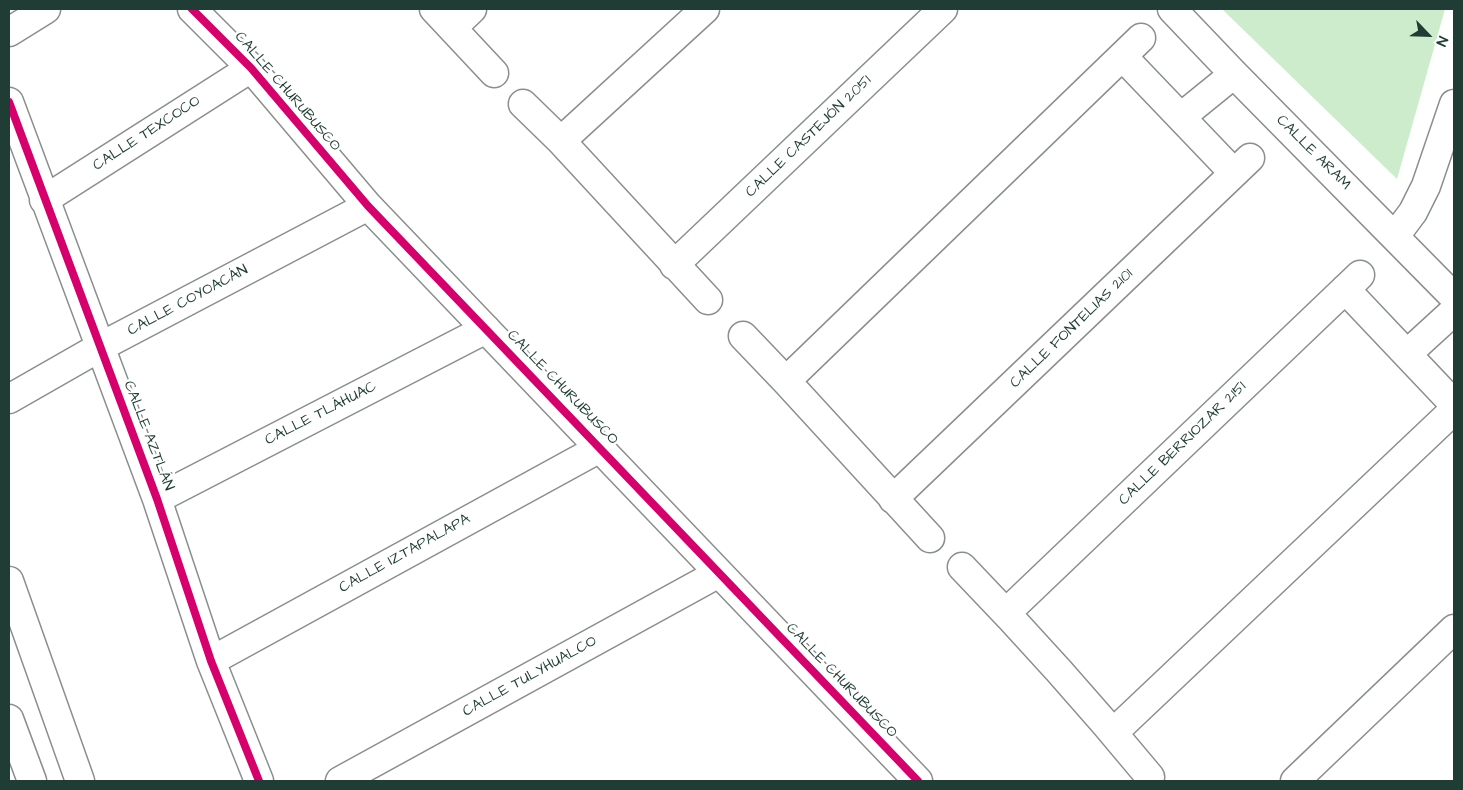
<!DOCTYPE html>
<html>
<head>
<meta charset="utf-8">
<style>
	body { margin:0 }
	#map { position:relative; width:1463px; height:790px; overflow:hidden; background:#fff; font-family:"Architects Daughter",sans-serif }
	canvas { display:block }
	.frame { position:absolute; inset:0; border:10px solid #1f3d34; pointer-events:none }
	.north { position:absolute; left:1403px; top:10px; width:50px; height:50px; -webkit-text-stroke:4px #fff; paint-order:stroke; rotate:114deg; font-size:14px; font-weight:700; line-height:20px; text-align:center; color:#1f3d34 }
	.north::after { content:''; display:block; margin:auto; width:18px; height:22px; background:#1f3d34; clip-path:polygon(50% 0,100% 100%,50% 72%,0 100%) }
</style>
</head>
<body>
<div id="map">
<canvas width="1463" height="790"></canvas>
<div class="frame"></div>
<div class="north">N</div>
</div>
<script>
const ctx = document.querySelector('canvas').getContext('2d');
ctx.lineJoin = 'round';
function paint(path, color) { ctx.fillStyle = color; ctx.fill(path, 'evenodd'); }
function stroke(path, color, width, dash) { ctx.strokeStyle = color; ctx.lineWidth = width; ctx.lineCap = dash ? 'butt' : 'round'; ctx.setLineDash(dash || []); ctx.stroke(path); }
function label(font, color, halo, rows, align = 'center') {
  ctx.font = font + ' "Architects Daughter",sans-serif'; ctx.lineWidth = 5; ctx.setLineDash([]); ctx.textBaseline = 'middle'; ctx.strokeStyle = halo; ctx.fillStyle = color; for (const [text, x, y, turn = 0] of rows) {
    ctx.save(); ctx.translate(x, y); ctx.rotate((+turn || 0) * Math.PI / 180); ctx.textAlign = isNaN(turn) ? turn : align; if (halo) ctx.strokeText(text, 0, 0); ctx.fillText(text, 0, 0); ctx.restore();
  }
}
paint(new Path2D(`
	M1222,9H1445L1397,179Z`), '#cceccb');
const minor = new Path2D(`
	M192,9L251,68L368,206L918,781
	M434,9L494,73
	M1172,9L1234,74L1454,297
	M452,28L472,9
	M9,32L46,9
	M1123,57L1234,173
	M9,102L157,499L211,661L259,781
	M523,104L561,141L708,300
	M1181,117L1234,74
	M561,141L705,9
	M44,200L251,68
	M1395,236L1413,212L1426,186L1454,104
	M674,265L943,9
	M1345,289L1454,404
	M743,336L786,381L930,538
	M1407,354L1454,311
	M786,381L1141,38
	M9,399L100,347L368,206
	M157,499L486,329
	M893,499L1250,158
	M962,567C1027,634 1090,704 1150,777
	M1006,613L1360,275
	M211,661L600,448
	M1113,733L1454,410
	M340,781L719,573
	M1295,781L1454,629`);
const tertiary = new Path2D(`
	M9,581L80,781
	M9,719L32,781`);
stroke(minor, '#898f8d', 31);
stroke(tertiary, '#898f8d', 31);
stroke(minor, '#fff', 28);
stroke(tertiary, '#fff', 28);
stroke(new Path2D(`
	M192,9L251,68L368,206L918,781
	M9,102L157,499L211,661L259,781`), '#d6006c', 8);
label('15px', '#1f3d34', '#fff', [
	["CALLE CHURUBUSCO",287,92,49],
	["CALLE TEXCOCO",147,134,-33],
	["CALLE CASTEJÓN 2051",809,137,-44],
	["CALLE ARAM",1313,153,45],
	["CALLE COYOACÁN",188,301,-28],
	["CALLE FONTELIAS 2101",1072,329,-44],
	["CALLE CHURUBUSCO",562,388,46],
	["CALLE TLÁHUAC",321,414,-27],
	["CALLE AZTLÁN",148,436,69],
	["CALLE BERRIOZAR 2151",1183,444,-44],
	["CALLE IZTAPALAPA",405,554,-29],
	["CALLE TULYHUALCO",530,677,-29],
	["CALLE CHURUBUSCO",841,681,46]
]);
</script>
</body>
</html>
